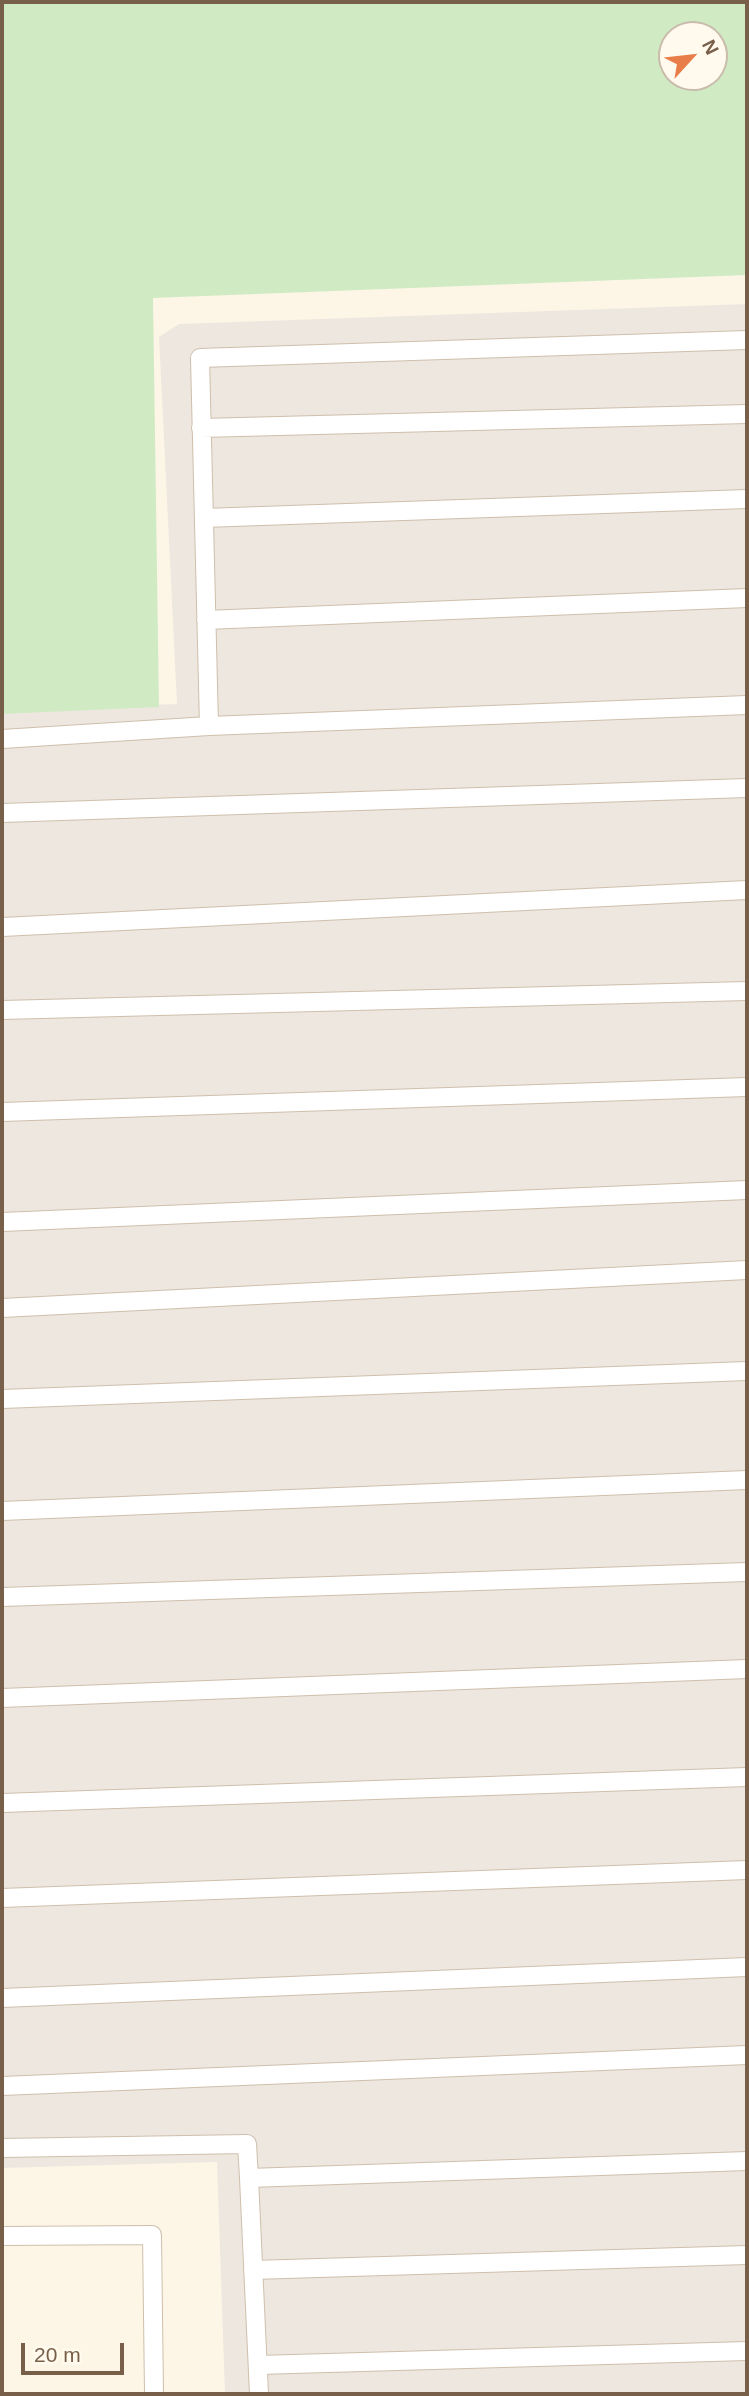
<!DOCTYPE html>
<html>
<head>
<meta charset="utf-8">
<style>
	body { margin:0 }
	#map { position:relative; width:749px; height:2396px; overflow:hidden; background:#fdf6e6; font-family:Helvetica,sans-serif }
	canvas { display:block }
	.frame { position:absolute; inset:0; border:4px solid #775f4a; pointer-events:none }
	.north { position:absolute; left:658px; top:21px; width:70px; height:70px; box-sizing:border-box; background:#fffaed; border:2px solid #c9bcac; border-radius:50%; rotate:63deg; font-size:19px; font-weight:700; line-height:28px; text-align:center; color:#775f4a }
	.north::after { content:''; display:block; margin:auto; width:24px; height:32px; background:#e97d49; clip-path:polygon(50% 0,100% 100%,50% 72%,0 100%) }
	.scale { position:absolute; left:21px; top:2343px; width:103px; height:32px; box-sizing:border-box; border:4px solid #775f4a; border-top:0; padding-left:9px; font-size:21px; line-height:24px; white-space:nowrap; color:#775f4a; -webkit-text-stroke:5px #fffaed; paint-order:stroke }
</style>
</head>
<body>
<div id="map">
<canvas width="749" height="2396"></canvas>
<div class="frame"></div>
<div class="north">N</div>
<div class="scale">20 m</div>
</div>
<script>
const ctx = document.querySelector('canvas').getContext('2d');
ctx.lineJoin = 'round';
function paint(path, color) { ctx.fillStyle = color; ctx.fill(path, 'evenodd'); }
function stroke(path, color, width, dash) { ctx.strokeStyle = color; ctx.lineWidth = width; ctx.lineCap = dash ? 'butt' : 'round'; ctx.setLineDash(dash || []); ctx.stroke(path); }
paint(new Path2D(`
	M747,304V2394H225L217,2162L2,2168V710L177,704L159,337L179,324Z`), '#ede7e0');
paint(new Path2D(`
	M2,2H747V275L153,298L159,707L2,714ZM672,35H714V77H672Z`), '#d0ebc4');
const lane = new Path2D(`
	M747,340L200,358L209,726L747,705
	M201,428L747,414
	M204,518L747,499
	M206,620L747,598
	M2,739L209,726
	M2,813L747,788
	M2,927L747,890
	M2,1010L747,991
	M2,1112L747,1087
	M2,1222L747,1190
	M2,1308L747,1270
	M2,1399L747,1371
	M2,1511L747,1480
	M2,1597L747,1572
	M2,1698L747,1669
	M2,1803L747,1777
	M2,1898L747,1870
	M2,1998L747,1967
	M2,2086L747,2055
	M2,2148L247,2144L249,2178
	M2,2236L152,2235L154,2394
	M253,2270L747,2255
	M258,2365L747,2351
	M259,2394L249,2178L747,2161`);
stroke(lane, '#cfbfac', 20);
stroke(lane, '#fff', 18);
</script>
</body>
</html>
